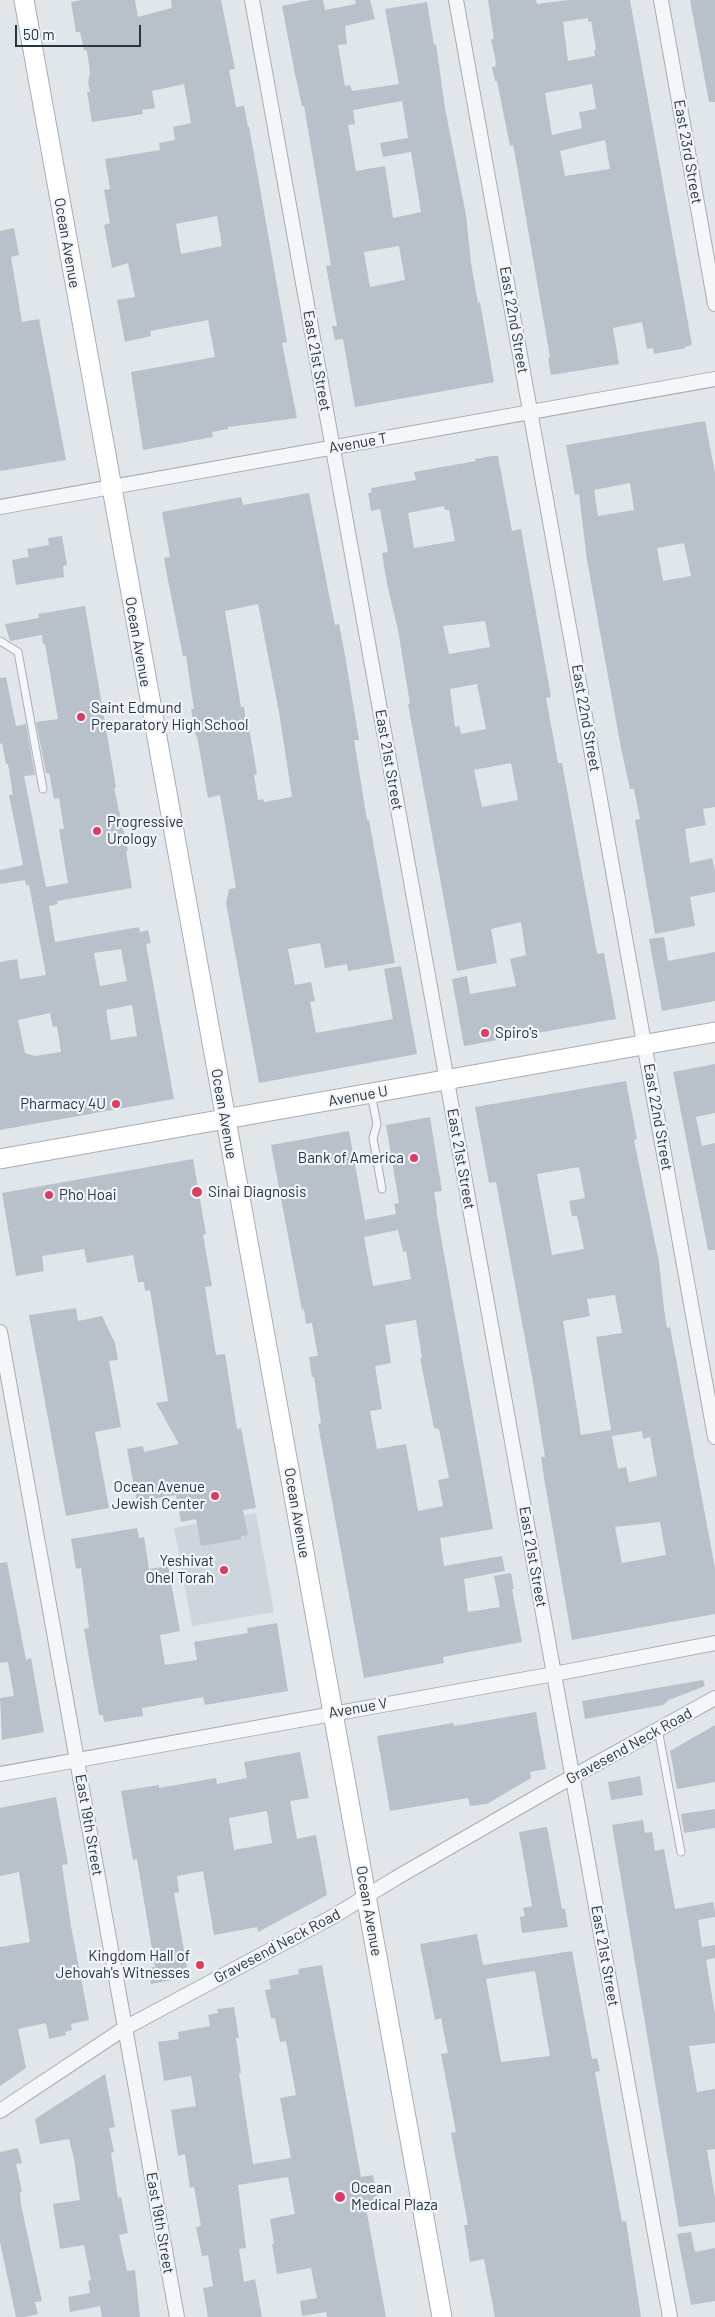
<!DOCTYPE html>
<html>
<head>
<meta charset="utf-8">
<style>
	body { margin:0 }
	#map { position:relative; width:715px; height:2317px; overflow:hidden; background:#e1e6eb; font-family:Barlow,sans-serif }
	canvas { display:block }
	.scale { position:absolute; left:15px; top:25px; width:126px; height:22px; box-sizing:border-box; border:2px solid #283544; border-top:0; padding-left:6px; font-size:15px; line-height:18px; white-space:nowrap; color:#283544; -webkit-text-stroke:4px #f1f5f8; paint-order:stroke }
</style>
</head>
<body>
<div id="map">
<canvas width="715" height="2317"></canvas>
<div class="scale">50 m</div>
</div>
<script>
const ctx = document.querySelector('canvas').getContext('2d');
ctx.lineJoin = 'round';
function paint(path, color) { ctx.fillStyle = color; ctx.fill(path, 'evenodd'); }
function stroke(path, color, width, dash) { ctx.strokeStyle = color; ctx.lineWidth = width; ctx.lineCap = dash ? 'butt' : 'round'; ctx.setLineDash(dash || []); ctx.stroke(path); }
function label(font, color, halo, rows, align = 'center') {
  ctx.font = font + ' Barlow,sans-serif'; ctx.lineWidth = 4.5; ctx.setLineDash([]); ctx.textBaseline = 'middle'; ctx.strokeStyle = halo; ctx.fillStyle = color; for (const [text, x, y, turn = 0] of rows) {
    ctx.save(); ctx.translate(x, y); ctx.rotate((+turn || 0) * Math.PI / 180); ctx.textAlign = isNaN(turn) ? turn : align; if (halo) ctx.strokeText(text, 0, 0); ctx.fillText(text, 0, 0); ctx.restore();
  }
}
paint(new Path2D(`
	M256,1513L274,1612L192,1626L174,1528Z`), '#cfd5dd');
paint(new Path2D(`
	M82,0H135L138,17L172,8L171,0H221L235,69L229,70L236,107L244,106L248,127L249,126L287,342L282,343L297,418L228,427V429L212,432L213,437L143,450L131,372L215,357L208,320L150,331L151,336L125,342L117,300L135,297L128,263L112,268L104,225L110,223L104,190L110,189L105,159L160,150L159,143L175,140L173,127L191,123L184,84L152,91L155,108L142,110L143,114L92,122L87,92H90L88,82L90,72L87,51L84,50L80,32H76L71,2ZM217,216L222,246L181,254L176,224Z
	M310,0H323L325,10L356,4L355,0H370L375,19L345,26L347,44L338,45L345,86L350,85L352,91L399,84L385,9L427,2L434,45L436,44L445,108L466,215L471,263L478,303L480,302L494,382L355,407L343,339L335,340L332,326H337L326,266L331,265L304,106H302L295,74L282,6ZM402,101L408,138L380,143L383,157L411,152L421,212L393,218L385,166L356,171L348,125L355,124L353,110ZM399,246L405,280L370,287L364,252Z
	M488,0H536L537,4L568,0H630L692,345L685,347L686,348L654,354L653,348L647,349L642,322L613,328L619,364L551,375L548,358L550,357L517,166L513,145L510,146L497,81H495L492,67H495L496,62L491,39H494ZM588,18V22L591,21L596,49L594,50L595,56L568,61L563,22ZM592,84L596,109L579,112L582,128L552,135L545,93ZM605,140L610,169L565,176L560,151Z
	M690,0H715V102H709Z
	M14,228L19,255L11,257L22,322L39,319L66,460L0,471V231Z
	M705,421L715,473V807L703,809L706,825L685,829L690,863L712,858L715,871V892L690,897L695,926L655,934L635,820L640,819L634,789H630L621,748L587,560L579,494L575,495L566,445ZM630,483L634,510L598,516L594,490ZM684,543L691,576L663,581L657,548Z
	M492,456H498L512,531L521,529L551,697L546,698L558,763H562L597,954L604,953L616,1019L464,1046L452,979L467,976L470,994L516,986L510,959L526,955L521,922L491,929L497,963L457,971L408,704H410L398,630L387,584L382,553L388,552L380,509L371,511L368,493L372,492L371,488L416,480L414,472L476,461L475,459ZM444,506L445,510H449L455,541L414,548L408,513ZM485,621L490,647L449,654L443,626ZM477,684L486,729L461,734L459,726L455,727L450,689ZM511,763L518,800L482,807L474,770Z
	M309,493L335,625L339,624L345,655L359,740H354L367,820H369L395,963L348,971L347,964L325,968L320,943L288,949L295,985L311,982L315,1001L310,1002L316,1033L393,1019L384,969L401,966L417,1054L259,1083L226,903L229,889L236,888L220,795L208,798L197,736L196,737L191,709H194L186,656H183L167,575L164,558L170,557L162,512L241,497L243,505ZM258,604L279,712L292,797L264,802L263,799L258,800L254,775L257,774L249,728H247L244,707H241L225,611Z
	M62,536L67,565L63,566L64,577L16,585L12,560L29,557L27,549L49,545L48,538Z
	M85,606L116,787L114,788L128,851H126L132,888L57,901L58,904L49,906L55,942L139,927L140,932L148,930L151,943L146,944L174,1099L0,1130V962L17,959L20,979L46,975L29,885H26L25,880L0,884V870L23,865L9,795H13L8,764H6L2,743L0,744V678L6,677L16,726L26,724L35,775L24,776L46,887L68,883L59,829H64L59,798L54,799L49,773H46L36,722L58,719L45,644H43L42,635L10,641L5,624L39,618L38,614ZM121,949L127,981L100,986L94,953ZM132,1005L137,1036L111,1040L106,1010ZM50,1013L53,1027L57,1026L61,1052L35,1056L25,1053L18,1020Z
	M664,937L668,961L715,952V1001L662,1011L649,939Z
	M715,1064V1113L696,1117L702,1146L715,1143V1250H708L673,1072Z
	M626,1081L637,1139L634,1140L659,1262L664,1309L667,1328L670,1327L715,1568V1614L572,1640L545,1484L541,1457H545L533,1382L496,1182L489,1183L475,1107ZM579,1167L585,1198L569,1201L572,1216H577L584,1249L552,1255L537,1174ZM615,1295L622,1333L596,1337L611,1430L581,1435L563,1321L590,1316L587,1299ZM642,1431L643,1439L650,1437L657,1476L629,1482L626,1467L618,1469L612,1436ZM660,1522L666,1555L622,1563L615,1527Z
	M430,1117L442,1191L434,1192L437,1209H436L493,1529L440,1538L444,1566L502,1556L505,1571L464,1579L468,1612L500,1607L494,1576L511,1573L514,1589H512L522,1642L443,1657L444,1663L364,1678L318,1424L321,1423L314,1377H312L309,1357L318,1356L312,1323L306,1324L304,1309L302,1310L271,1145L349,1131L365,1220L396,1214L394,1204L399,1203L386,1125ZM398,1230L403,1252L406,1251L411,1279L373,1286L364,1237ZM416,1320L422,1358H420L434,1428L439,1429L449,1478L438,1480L443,1506L418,1511L406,1444L377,1449L370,1411L382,1409L375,1366L391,1363L385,1325Z
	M193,1159L206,1234L203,1235L212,1286L205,1287L216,1355L225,1354L237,1429L241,1428L256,1508L243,1510L248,1535L241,1536V1539L201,1546L196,1519L181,1522L176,1495L137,1502L127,1449L143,1446L144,1452L179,1444L156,1403L168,1401L150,1290L145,1291L144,1282H138L133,1255L87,1263L84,1249L42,1256L44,1271L16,1276L2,1193Z
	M76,1308L78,1321L102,1316L115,1343L118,1360L109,1361L121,1427L95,1432L109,1508L66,1516L29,1315Z
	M137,1528L139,1538L144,1537L149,1569L168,1566L180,1631L160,1635L165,1665L197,1660L194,1642L248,1633L247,1628L277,1623L288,1691L205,1705L203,1697L170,1703L142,1708L143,1716L104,1722L103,1715H99L84,1629L89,1628L81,1568L76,1569L71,1539Z
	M7,1562L26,1660L31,1658L44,1732L2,1740L0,1698L14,1696L8,1662L0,1663V1563Z
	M703,1680L705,1686L669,1700L663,1705L585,1719L582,1701Z
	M536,1712L546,1769L530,1772L531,1778L487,1804L470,1806L468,1798L390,1811L377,1736L453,1723L454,1726Z
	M715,1725V1782L677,1789L670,1751Z
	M300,1752L309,1798L290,1801L297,1839L316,1835L327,1895L258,1932L257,1927L214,1935L203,1871L177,1876L179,1892L174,1893L188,1973L171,1977L172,1980L151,1984L148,1968L155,1967L137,1859L133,1860L121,1791L159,1785V1788L216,1778L217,1784L247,1778L244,1762ZM267,1811L272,1843L234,1850L229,1818Z
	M640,1776L643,1795L611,1800L608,1782Z
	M56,1797L68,1864L62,1865L71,1926L89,2020L71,2024L72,2030L65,2032L66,2035L49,2039L46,2023L18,2029L26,2068L0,2086V1947L30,1942L19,1872L0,1876V1808Z
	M715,1809V1828L684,1833L681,1814Z
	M643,1820L645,1833L652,1832L655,1851L664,1849L675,1909L713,1902L715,1911V1917L698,1920L702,1947L715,1945V1958L706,1960L715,2014V2043L689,2046L697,2092L715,2089V2149L707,2150L715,2198V2222L679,2227L612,1825Z
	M547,1827L562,1909H565L568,1927L522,1933L520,1917L525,1916L523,1908L532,1906L519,1832Z
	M477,1934L483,1965L572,1951L592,2059L597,2058L600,2071L595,2072L622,2222L626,2221L641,2317H495L484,2259L470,2262L464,2225H468L451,2133L456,2132L441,2054L448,2053L441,2018L435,2020L420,1944ZM535,1971L550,2056L501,2062L486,1979Z
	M322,1965L361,2177L373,2175L378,2205L366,2208L386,2317H327L326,2312L302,2316L300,2301L317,2298L311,2268L277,2274L272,2244H274L270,2219L295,2214L288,2177L238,2185L246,2248L239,2249L244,2282L255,2279L262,2317H208L203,2288L213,2286L208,2255L202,2256L196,2227L201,2226L194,2187L190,2188L185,2154L178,2156L171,2110L196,2106L191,2076L164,2081L158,2042L179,2039L178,2032L210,2026L208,2015L218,2013L217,2009L234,2007L239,2038H236L241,2073H239L253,2164L291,2158L280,2098L296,2095L286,2041L280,2042L275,2018H271L265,1990L271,1989L269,1980L299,1974L298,1969Z
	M105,2074L115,2127L109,2128L114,2152L111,2153L118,2198L121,2197L128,2233L119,2235L127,2271L135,2270L140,2317H102L100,2306L70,2312L68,2297L90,2293L88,2281L91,2280L84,2245L60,2249L53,2204L80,2200L74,2159L69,2139L40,2144L35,2119Z
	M18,2148L22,2163L16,2164L22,2192H20L21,2205L42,2301L35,2302L38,2314L24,2317H16L0,2242V2152Z
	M691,2232L695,2252L715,2248V2301L691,2305L677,2234Z`), '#b8c0c9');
const lane = new Path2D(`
	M0,641L18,652L43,789
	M371,1094L377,1124L373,1138L382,1189
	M658,1729L681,1852`);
const street = new Path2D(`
	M252,0L670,2317
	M456,0L715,1437
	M661,0L715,304
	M0,507L715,379
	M0,1332L177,2317
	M0,1774L554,1674L715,1643
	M0,2111L125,2028L334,1916L396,1878L554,1787L715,1698`);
const secondary = new Path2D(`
	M24,0L442,2317
	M0,1159L715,1032`);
stroke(lane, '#a6adb6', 9);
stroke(street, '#a6adb6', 16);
stroke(secondary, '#a6adb6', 21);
stroke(lane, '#f4f6f9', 7);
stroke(street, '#f4f6f9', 14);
stroke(secondary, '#fff', 19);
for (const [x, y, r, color] of [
	[81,717,5,"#da3c62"],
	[97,831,5,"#da3c62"],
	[485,1033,5,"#da3c62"],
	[116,1104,5,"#da3c62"],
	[414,1158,5,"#da3c62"],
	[197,1192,6,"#da3c62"],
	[49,1195,5,"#da3c62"],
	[215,1496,5,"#da3c62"],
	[224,1570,5,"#da3c62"],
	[200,1965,5,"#da3c62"],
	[340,2197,6,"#da3c62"]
]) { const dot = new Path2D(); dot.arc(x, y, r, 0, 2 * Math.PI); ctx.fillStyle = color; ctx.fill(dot); stroke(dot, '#f1f5f8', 2); }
label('15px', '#283544', '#f1f5f8', [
	["East 23rd Street",688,152,80],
	["Ocean Avenue",67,243,80],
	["East 22nd Street",514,320,80],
	["East 21st Street",317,361,80],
	["Avenue T",358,443,-10],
	["Ocean Avenue",138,642,80],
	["East 22nd Street",586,718,80],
	["East 21st Street",389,760,80],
	["Avenue U",358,1096,-10],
	["Ocean Avenue",224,1114,80],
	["East 22nd Street",658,1117,80],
	["East 21st Street",461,1159,80],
	["Ocean Avenue",297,1513,80],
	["East 21st Street",533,1557,80],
	["Avenue V",358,1708,-10],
	["Gravesend Neck Road",629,1746,-29],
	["East 19th Street",89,1825,80],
	["Ocean Avenue",369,1911,80],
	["Gravesend Neck Road",277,1946,-28],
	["East 21st Street",605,1956,80],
	["East 19th Street",160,2223,80]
]);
label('15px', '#283544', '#f1f5f8', [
	["Saint Edmund",91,708],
	["Preparatory High School",91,725],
	["Progressive",107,822],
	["Urology",107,839],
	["Spiro's",495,1033],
	["Pharmacy 4U",106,1104,"right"],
	["Bank of America",404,1158,"right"],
	["Sinai Diagnosis",208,1192],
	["Pho Hoai",59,1195],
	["Ocean Avenue",205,1487,"right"],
	["Jewish Center",205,1504,"right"],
	["Yeshivat",214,1561,"right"],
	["Ohel Torah",214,1578,"right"],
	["Kingdom Hall of",190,1956,"right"],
	["Jehovah's Witnesses",190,1973,"right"],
	["Ocean",351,2188],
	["Medical Plaza",351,2205]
], 'left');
</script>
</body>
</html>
